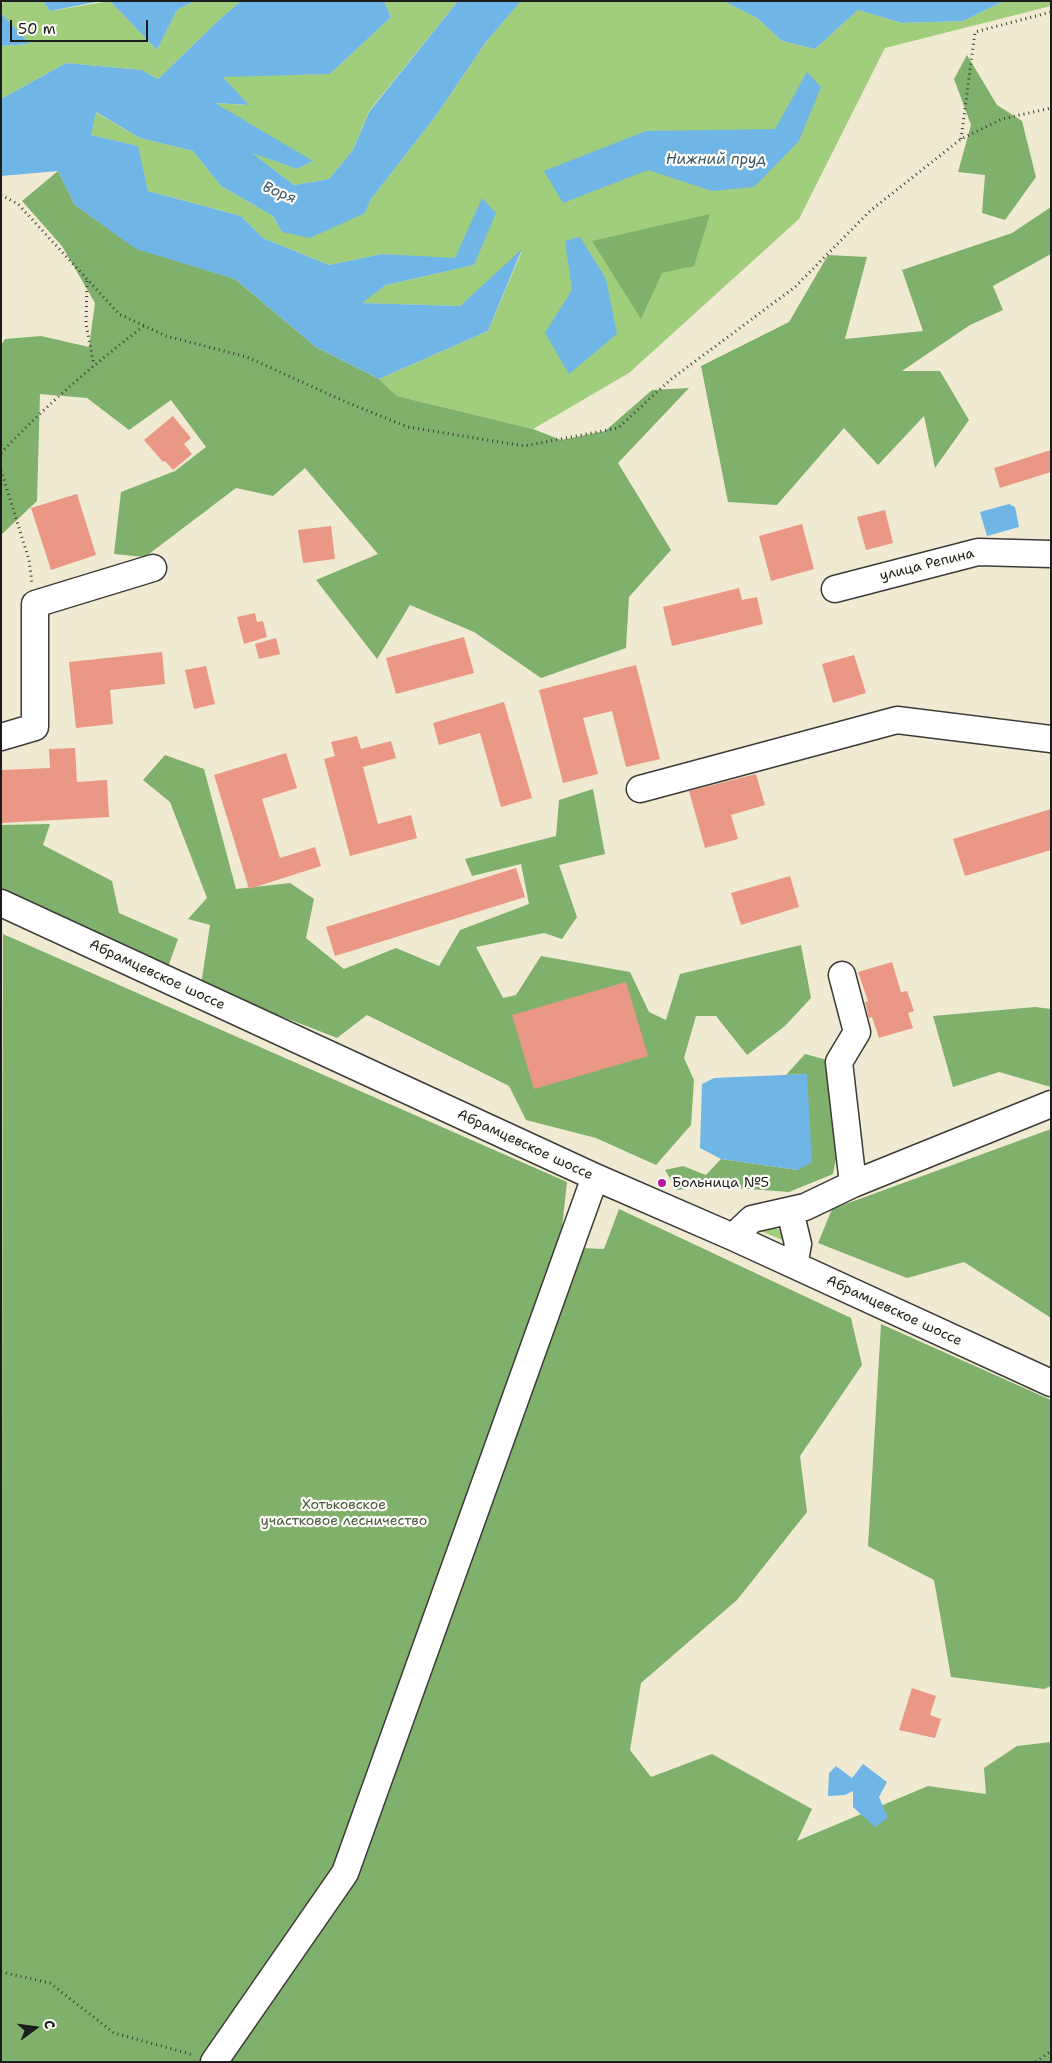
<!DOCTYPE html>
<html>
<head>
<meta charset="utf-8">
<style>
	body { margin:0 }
	#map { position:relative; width:1052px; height:2063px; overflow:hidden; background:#efead1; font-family:"Shantell Sans",sans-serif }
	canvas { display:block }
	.frame { position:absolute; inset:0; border:2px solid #1c1c1c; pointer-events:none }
	.north { position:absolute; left:10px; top:2003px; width:50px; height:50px; -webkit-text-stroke:4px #fdfcf7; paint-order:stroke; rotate:76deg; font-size:14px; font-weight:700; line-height:20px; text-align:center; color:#1c1c1c }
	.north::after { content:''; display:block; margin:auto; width:18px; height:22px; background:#1c1c1c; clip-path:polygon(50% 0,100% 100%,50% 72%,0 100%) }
	.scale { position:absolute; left:10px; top:20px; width:138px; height:22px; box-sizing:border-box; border:2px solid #1c1c1c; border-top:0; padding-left:6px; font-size:15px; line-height:18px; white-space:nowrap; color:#1c1c1c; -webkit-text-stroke:4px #fdfcf7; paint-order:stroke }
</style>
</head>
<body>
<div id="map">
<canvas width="1052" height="2063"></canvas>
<div class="frame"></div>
<div class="north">С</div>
<div class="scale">50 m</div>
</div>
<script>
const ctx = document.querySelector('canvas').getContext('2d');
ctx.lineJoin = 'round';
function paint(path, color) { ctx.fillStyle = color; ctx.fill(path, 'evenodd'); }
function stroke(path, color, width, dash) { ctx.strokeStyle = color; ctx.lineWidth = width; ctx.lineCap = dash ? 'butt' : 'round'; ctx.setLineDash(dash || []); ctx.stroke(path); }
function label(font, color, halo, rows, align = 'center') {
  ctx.font = font + ' "Shantell Sans",sans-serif'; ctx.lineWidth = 4.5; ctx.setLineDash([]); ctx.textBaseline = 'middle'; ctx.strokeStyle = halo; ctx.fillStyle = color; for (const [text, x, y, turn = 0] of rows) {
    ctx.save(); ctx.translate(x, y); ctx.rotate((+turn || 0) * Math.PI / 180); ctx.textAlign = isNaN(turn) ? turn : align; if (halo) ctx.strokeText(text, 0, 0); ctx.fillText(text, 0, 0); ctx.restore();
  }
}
paint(new Path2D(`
	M5,1H43L50,11L110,1L157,50L177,10L195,1H241L221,18L158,79L142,70L66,63L1,99V46L30,44L1,13V5Z
	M384,1H458L369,111L353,150L329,179L294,185L250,152L297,169L312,161L213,103L248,105L222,76L330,74L391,17Z
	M521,1H724L757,18L782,41L815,49L858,10L902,23L963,21L1004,1H1051V6L885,48L799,219L629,373L533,429L397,396L379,379L488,331L522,251L460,306L361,303L386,285L474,265L482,199L455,259L382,254L329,265L263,238L241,216L148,191L137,146L91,135L95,112L140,138L193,151L221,186L273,216L282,232L365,213L371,199L435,117L486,42Z
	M761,1223L789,1233L785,1241L758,1230Z`), '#a0ce7c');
paint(new Path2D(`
	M967,55L997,105L1022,121L1036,177L1005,220L982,213L985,175L958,172L971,125L954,79Z
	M58,171L75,205L136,248L235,279L316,347L379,379L397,396L533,429L561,440L605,431L652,390L689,388L618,463L671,550L629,597L626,648L541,678L474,632L410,605L377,659L316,580L378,554L305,468L273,496L236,488L145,557L114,554L121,492L175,471L206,447L171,400L129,430L87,398L40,394L37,501L1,535V345L5,339L41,336L89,347L95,303L62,246L22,201Z
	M1051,207V254L993,286L1003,310L970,325L902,371H940L969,420L935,468L924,416L878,465L844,428L777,505L728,502L701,366L789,322L828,255L867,257L845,339L923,331L902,270L1012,233Z
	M710,214L694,266L662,273L641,319L592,241Z
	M165,755L204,769L236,889L290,883L314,899L306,938L344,969L396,948L439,966L460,930L529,904L521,864L472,876L465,859L556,836L559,800L593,789L605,854L559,865L577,917L562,939L544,933L476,947L503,998L516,995L541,956L630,972L649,1012L666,1020L680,974L801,945L811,998L785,1026L747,1055L716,1016H696L684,1058L694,1080L691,1125L656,1165L596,1138L526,1120L509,1086L367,1015L337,1038L201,985L210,925L188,919L207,898L170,802L143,780Z
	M50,824L43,845L112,881L119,913L178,939L168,967L1,896V825Z
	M3,934L567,1182L560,1247L604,1249L619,1209L851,1318L862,1365L800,1456L807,1512L737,1600L641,1683L630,1750L651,1777L712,1754L812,1809L797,1841L928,1786L986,1794L984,1768L1017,1746L1051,1742V2062H1Z
	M1035,1007L1051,1009V1087L999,1072L953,1087L933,1016Z
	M805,1054L827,1060L839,1143L833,1174L789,1192L710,1186L677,1190L665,1170L683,1166L706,1175L721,1159L798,1170L807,1074L786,1075Z
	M1051,1129V1318L964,1262L907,1278L818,1243L832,1209Z
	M881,1324L1051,1400V1686L1044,1689L951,1677L934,1580L868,1546Z`), '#80b16c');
paint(new Path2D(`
	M43,1H101L50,11Z
	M110,1H195L177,10L157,50Z
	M241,1H384L391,17L330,74L223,77L249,105L215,103L313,161L297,169L252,153L294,185L329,179L353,150L369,112L458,1H521L486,42L435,117L371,199L365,213L310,238L282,232L273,216L221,186L193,151L140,138L96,112L91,135L138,146L148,191L241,216L263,238L329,265L382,254L455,258L482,198L496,213L474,265L386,285L362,303L460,306L522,249L488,331L379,379L316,347L235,279L136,249L75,205L58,171L1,176V99L66,63L142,70L158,79L221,18Z
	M724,1H1004L963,21L902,23L858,10L815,49L782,41L757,18Z
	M1,13L30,44L1,46Z
	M807,72L821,87L799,141L754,187L712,191L648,170L563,203L544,171L646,131L775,129Z
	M580,237L606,279L617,334L569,374L545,333L572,290L565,241Z
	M1009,504L1015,507L1019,527L987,536L980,512Z
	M807,1074L812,1162L798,1170L721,1159L700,1148L702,1084L714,1078Z
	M863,1764L887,1782L879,1797L888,1818L875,1827L853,1807V1791L845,1795L828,1796L829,1773L836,1766L852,1778Z`), '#6fb5e5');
paint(new Path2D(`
	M173,416L191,438L184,444L192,454L173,470L165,461L163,462L144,440Z
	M1051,450V472L1000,488L994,468Z
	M77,494L96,555L51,570L31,508Z
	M885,510L893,543L866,550L857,517Z
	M802,524L814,569L771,581L759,536Z
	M331,526L335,559L303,563L298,530Z
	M739,588L742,600L757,597L763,624L672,646L663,607Z
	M255,613L257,622L263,621L267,637L244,644L237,617Z
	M464,637L474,673L396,694L386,658Z
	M276,638L280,654L259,659L255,644Z
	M162,652L165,684L110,690L113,724L76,728L69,662Z
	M854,655L866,693L833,703L822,664Z
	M636,665L660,759L626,767L612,711L583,718L598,774L563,783L539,690Z
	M206,666L215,704L194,709L185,670Z
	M504,702L532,798L501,807L480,733L439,745L433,723Z
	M357,736L361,749L391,741L396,758L363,767L378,824L411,815L417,838L350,856L324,759L335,756L331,742Z
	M75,748L77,782L107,780L109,817L1,823V770L50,768L49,749Z
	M286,753L297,788L262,799L280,858L315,847L321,866L249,889L214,775Z
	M756,774L765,805L731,815L738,839L705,848L689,791Z
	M1051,809V850L965,876L953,839Z
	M516,868L525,897L335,956L326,927Z
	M790,876L799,907L741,925L731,893Z
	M892,962L901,992L907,991L914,1011L908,1013L913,1028L879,1038L872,1017L869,1018L865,1002L868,1001L858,972Z
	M626,982L648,1056L534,1089L512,1015Z
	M912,1688L936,1696L930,1715L941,1719L935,1738L899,1730Z`), '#ea9785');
const minor = new Path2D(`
	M835,589L978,552L1051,554
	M1,737L35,727V604L153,568
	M640,789L897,720L1051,739
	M1,903L595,1177L733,1237L1051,1383
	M842,975L857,1032L839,1062L853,1184
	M790,1211L798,1244L794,1265
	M733,1237L752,1219L805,1207L853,1184L1051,1104
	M214,2062L345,1873L595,1177`);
stroke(minor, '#3c3b37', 29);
stroke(new Path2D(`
	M961,139L975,32L1051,12
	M1,195L18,204L119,314L166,336L247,357L346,402L408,427L524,446L618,428L670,380L795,287L870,211L961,139L1002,119L1051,108
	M87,281L86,324L94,365
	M1,453C45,406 94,364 144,326
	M1,470L29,560L32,583
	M1,1972L50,1983L114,2033L194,2055
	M1036,2062L1051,2051`), '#3c3b37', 3, [1, 4]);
stroke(minor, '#fff', 26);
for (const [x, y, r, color] of [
	[662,1183,5,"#b5179e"]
]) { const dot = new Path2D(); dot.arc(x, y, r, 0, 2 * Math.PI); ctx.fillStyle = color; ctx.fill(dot); stroke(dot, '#fdfcf7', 2); }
label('14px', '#1c1c1c', '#fdfcf7', [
	["улица Репина",927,565,-14],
	["Абрамцевское шоссе",157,975,25],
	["Абрамцевское шоссе",525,1145,25],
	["Абрамцевское шоссе",894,1311,25]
]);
label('14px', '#1c1c1c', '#fdfcf7', [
	["Больница №5",672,1183]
], 'left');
label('14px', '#4a5a3e', '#fdfcf7', [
	["Хотьковское",344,1505],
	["участковое лесничество",344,1521]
]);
label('italic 15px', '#3d596c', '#fdfcf7', [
	["Нижний пруд",716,160],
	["Воря",279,193,22]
]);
</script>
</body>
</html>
